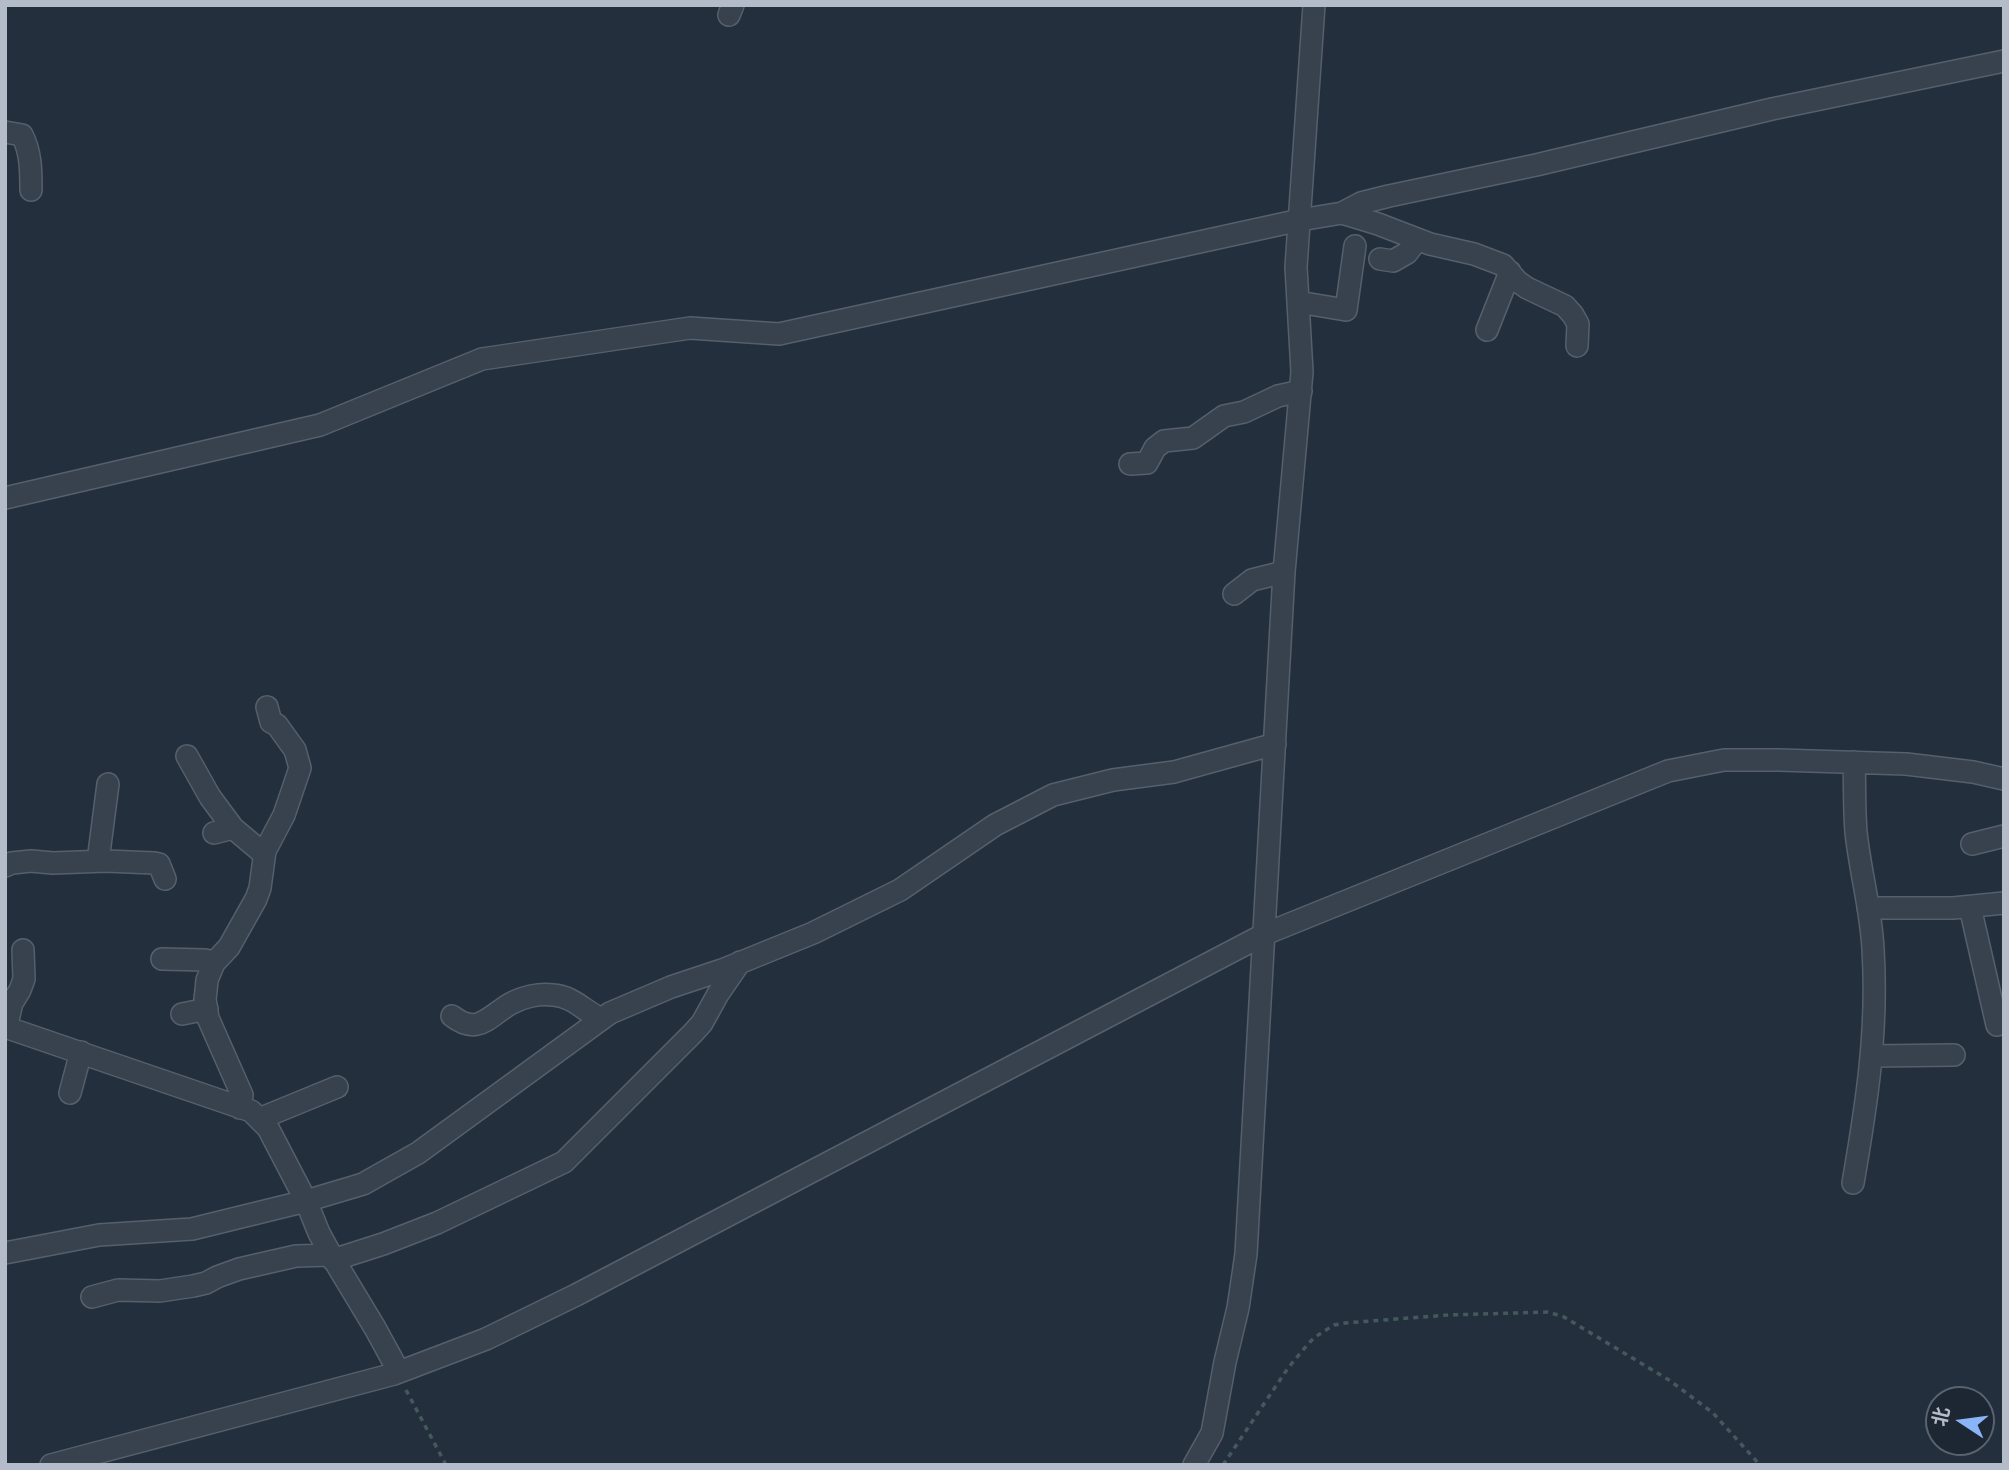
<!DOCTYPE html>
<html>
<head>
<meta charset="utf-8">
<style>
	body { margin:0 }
	#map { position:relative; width:2009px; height:1470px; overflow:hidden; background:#242f3e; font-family:Cabin,"Noto Sans SC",sans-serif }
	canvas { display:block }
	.frame { position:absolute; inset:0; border:7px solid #b4bcc9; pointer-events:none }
	.north { position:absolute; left:1925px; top:1386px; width:70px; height:70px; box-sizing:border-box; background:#1d2633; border:2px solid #59626f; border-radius:50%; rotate:283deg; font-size:19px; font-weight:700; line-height:28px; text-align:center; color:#b4bcc9 }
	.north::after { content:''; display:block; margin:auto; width:24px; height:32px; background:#8ab4f8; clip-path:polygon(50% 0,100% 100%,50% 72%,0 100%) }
</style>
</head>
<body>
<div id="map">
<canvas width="2009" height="1470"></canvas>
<div class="frame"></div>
<div class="north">北</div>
</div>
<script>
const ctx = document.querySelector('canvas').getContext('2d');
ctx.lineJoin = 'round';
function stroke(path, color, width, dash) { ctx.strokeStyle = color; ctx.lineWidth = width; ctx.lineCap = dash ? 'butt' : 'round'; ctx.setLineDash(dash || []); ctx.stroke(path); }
const minor = new Path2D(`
	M729,15L733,5
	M5,132L22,135C31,152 31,171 31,190
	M1342,213L1378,224L1430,244L1474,254L1503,265L1517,281L1527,288L1565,306L1573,315L1578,324L1577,346
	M1380,259L1393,261L1407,253L1417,240
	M1298,302L1346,310L1355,246
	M1487,330L1510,272
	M1130,464L1147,463L1155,448L1164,441L1193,438L1224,416L1244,412L1278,396L1301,391
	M5,498L320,425L482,359L690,328L779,334L1300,220L1342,213L1361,203L1389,196L1536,165L1772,109L2004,61
	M1234,594L1252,580L1284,572
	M187,756L210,797L233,828
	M214,833L233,828L264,854
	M1972,844L2004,836
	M98,861L108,784
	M5,866L12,863L31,861L53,863L106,861L154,863L159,864L165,879
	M1970,907L1997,1025
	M1868,908H1953L2004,903
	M162,959L205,960L214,963
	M182,1014L207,1009
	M452,1016C478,1036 488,1017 510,1004C522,997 539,993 553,995C573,996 585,1012 602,1019
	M5,1027L251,1111L268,1128L306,1201L319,1233L331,1255L375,1328L399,1372
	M6,1028L12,1003L20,990L24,979L23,950
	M1873,1056L1954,1055
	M70,1093L81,1052
	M240,1108L242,1095L208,1018L205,999L206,991L207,980L214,963L229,947L256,899L260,888L265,851L284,815L300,768L295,750L277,725L271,722L267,707
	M259,1119L337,1087
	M1853,1183C1867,1102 1878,1031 1873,949C1871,909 1860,871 1856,832C1854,809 1855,785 1854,762
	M5,1253L99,1235L192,1229L306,1201L363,1184L418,1153L610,1013L671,987L722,970L813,933L900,890L995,825L1053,795L1113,780L1174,772L1275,744
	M333,1260L383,1244L437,1223L564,1162L693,1033L702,1023L718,994L740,962
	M92,1297L118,1290L160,1291L193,1286L206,1283L217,1277L239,1269L296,1256L331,1255
	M51,1465L394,1374L486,1339L576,1295L1265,934L1668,771L1724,760H1779L1906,764L1973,772L2004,779
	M1194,1465L1212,1433L1225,1362L1238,1308L1246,1254L1284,572L1302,372L1296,267L1314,5`);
stroke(minor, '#565f6c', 24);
stroke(new Path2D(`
	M406,1390L446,1465
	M1223,1465L1288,1368L1308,1344L1315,1337L1334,1325L1345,1323L1448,1315L1548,1312L1564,1317L1669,1380L1713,1413L1760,1465`), '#44595c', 3.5, [5, 5]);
stroke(minor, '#38414e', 21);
</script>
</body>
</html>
